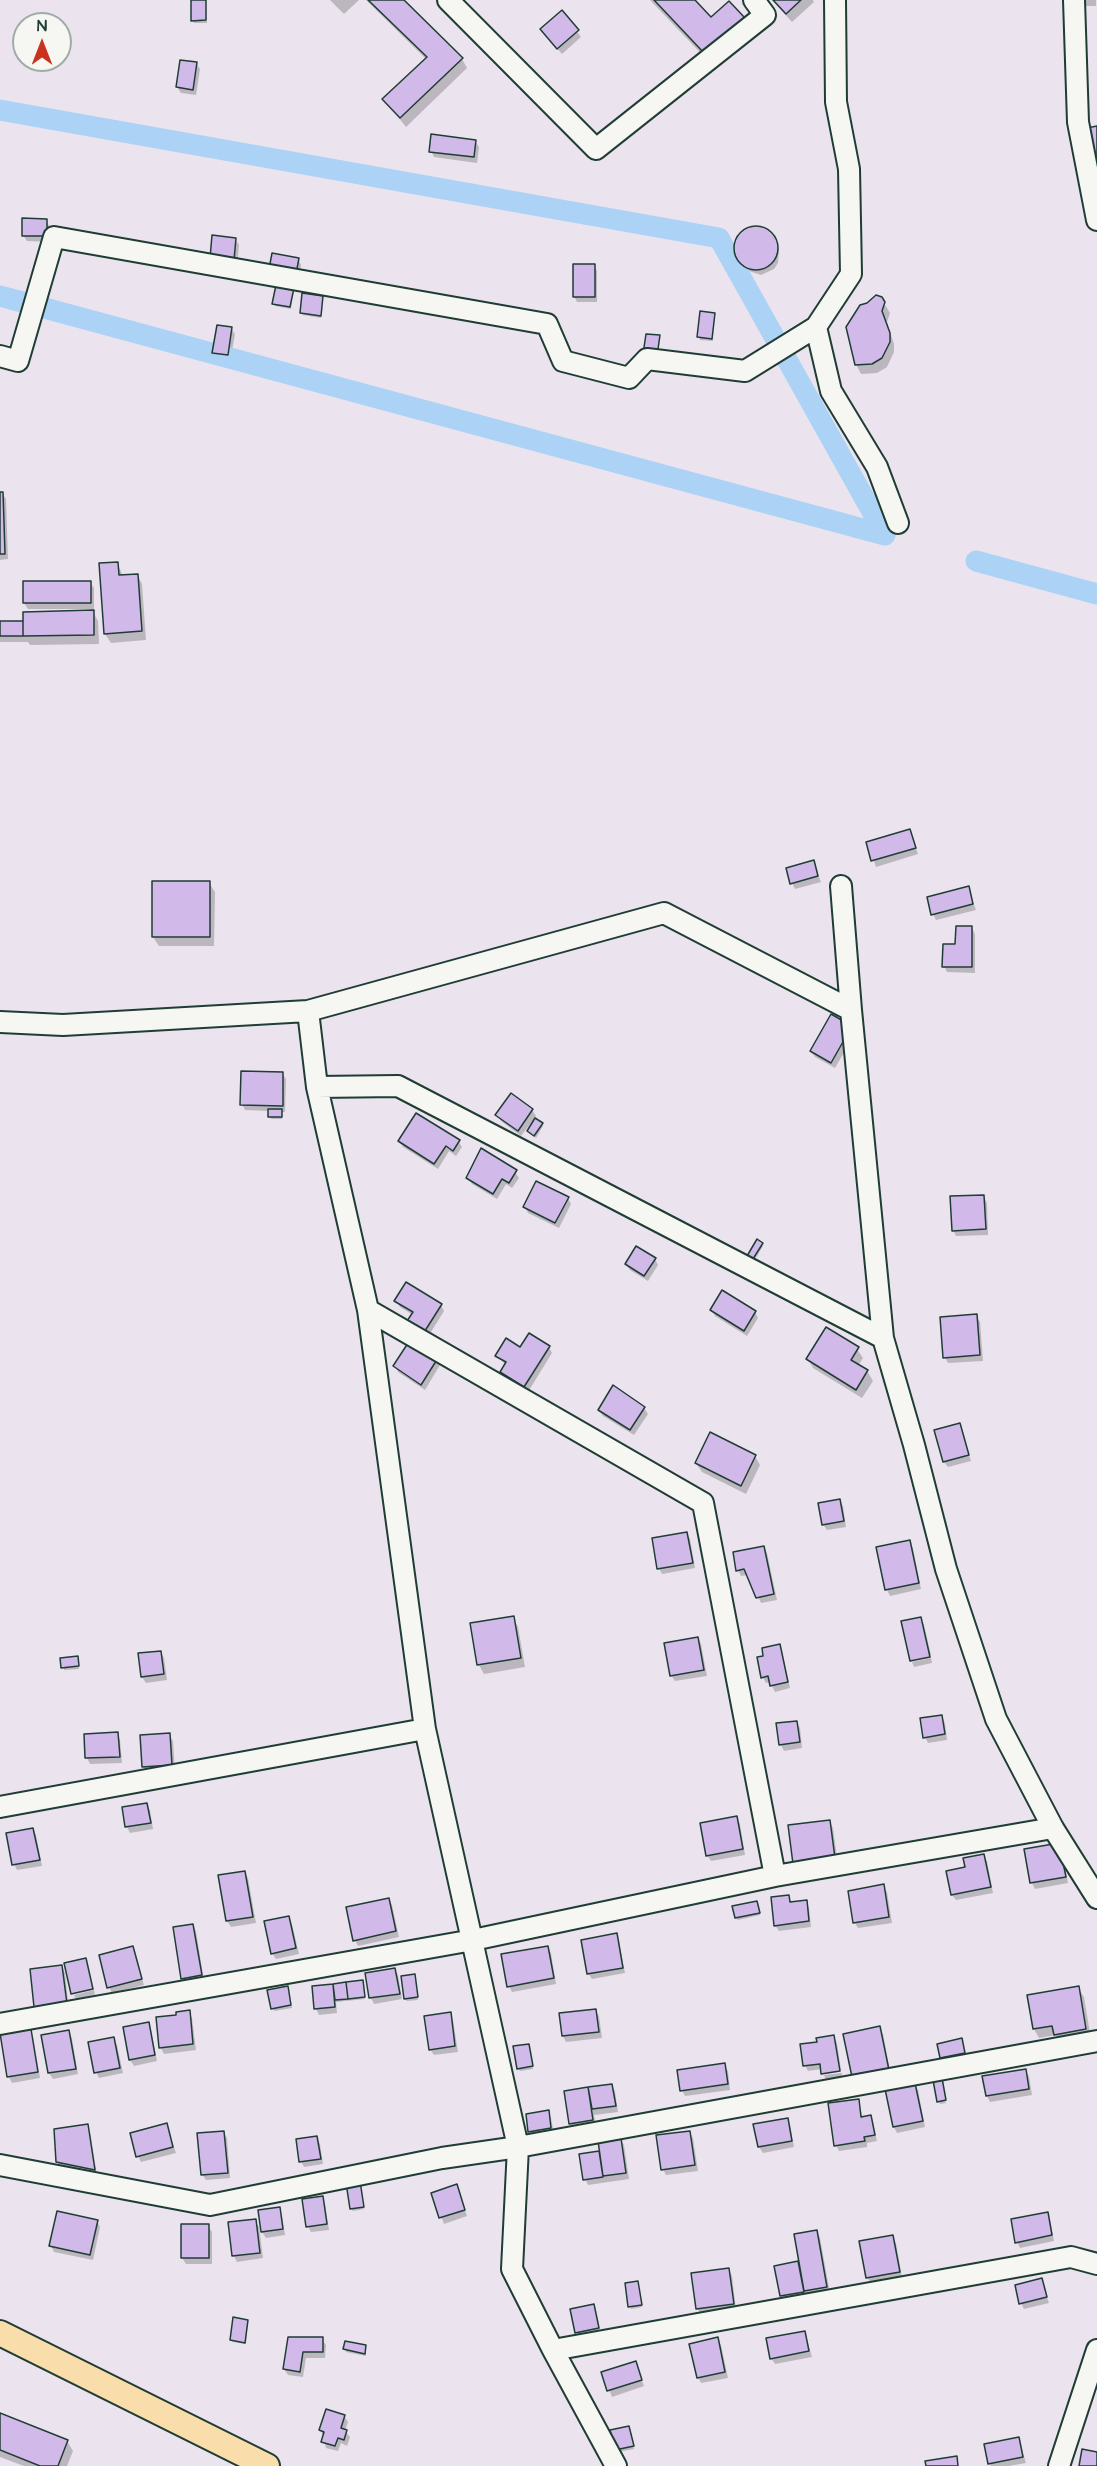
<!DOCTYPE html>
<html>
<head>
<meta charset="utf-8">
<style>
	body { margin:0 }
	#map { position:relative; width:1097px; height:2466px; overflow:hidden; background:#ebe4ef; font-family:"Architects Daughter",sans-serif }
	canvas { display:block }
	.north { position:absolute; left:12px; top:12px; width:60px; height:60px; box-sizing:border-box; background:#f6f6f2; border:2px solid #a0aca6; border-radius:50%; rotate:0deg; font-size:16px; font-weight:700; line-height:24px; text-align:center; color:#1f3d34 }
	.north::after { content:''; display:block; margin:auto; width:21px; height:27px; background:#c8321e; clip-path:polygon(50% 0,100% 100%,50% 72%,0 100%) }
</style>
</head>
<body>
<div id="map">
<canvas width="1097" height="2466"></canvas>
<div class="north">N</div>
</div>
<script>
const ctx = document.querySelector('canvas').getContext('2d');
ctx.lineJoin = 'round';
function paint(path, color) { ctx.fillStyle = color; ctx.fill(path, 'evenodd'); }
function stroke(path, color, width, dash) { ctx.strokeStyle = color; ctx.lineWidth = width; ctx.lineCap = dash ? 'butt' : 'round'; ctx.setLineDash(dash || []); ctx.stroke(path); }
paint(new Path2D(`
	M330,0H359L344,14Z
	M366,0H401L462,59L467,68L406,127L384,99L427,60Z
	M650,0H693L711,19L729,3L744,19L751,32L713,66Z
	M772,0H813L814,2L792,22Z
	M1078,0H1096V6H1082Z
	M205,1L207,23H194L193,21Z
	M562,12L581,37L562,54L545,35Z
	M196,63L200,69L196,95L181,93L177,87Z
	M475,141L479,147L477,163L434,157L431,151Z
	M46,221L50,227V242L27,241L23,235Z
	M751,228L766,230L779,248L778,263L774,269L761,275L746,270L736,250L739,236Z
	M235,239L239,245L237,266L215,263Z
	M298,259L301,265L299,279L274,275Z
	M594,265L597,271V302H577L574,296Z
	M293,290L291,309L275,306L274,304Z
	M322,298L321,318L303,315L301,313Z
	M881,298L890,313L887,322L894,344V352L887,367L877,373L861,374L856,364Z
	M714,314L713,341L700,340L699,337Z
	M231,328L235,334L230,361L217,358L214,352Z
	M0,493H2L6,499L8,559L0,560Z
	M117,563L123,576L137,575L142,584L146,640L111,643L105,634Z
	M90,582L94,588V609H28L24,603Z
	M93,612L98,621L99,644L30,645L28,642H0V622H24Z
	M910,831L918,854L876,867L868,843Z
	M813,862L821,882L795,889L792,883Z
	M209,883L215,892L214,946H159L153,937Z
	M968,888L976,910L936,920L933,914Z
	M972,928L975,934V973L947,972L944,966Z
	M855,1033L835,1068L815,1057L811,1051Z
	M282,1073L286,1079L285,1112H282V1119H271L270,1111L245,1110L242,1104Z
	M512,1096L532,1110L536,1116L534,1119L542,1124L543,1126L536,1138L529,1132L536,1120L534,1119L521,1136L501,1121L497,1115Z
	M399,1141H458L462,1147L456,1156L449,1151L438,1169L403,1147Z
	M515,1172L519,1178L512,1188L506,1184L497,1199L472,1184L468,1178Z
	M984,1197L987,1203L988,1235L956,1236L953,1230Z
	M568,1198L571,1204L559,1228L528,1213L525,1207Z
	M761,1244L763,1246L754,1261L749,1256Z
	M655,1259L658,1265L648,1281L630,1270L626,1264Z
	M396,1301L441,1305L444,1311L426,1340L413,1315L400,1307Z
	M712,1310L755,1312L758,1318L747,1336L715,1316Z
	M976,1316L980,1322L983,1361L948,1363L945,1357Z
	M549,1347L552,1353L528,1392L505,1378L502,1372L506,1365L497,1356Z
	M857,1349L863,1358L858,1366L867,1371L873,1381L862,1398L813,1368L808,1359Z
	M437,1359L440,1365L425,1390L398,1372L395,1366Z
	M644,1408L648,1414L634,1435L603,1416L599,1410Z
	M959,1425L971,1461L948,1467L944,1462Z
	M755,1456L760,1465L746,1494L702,1472L696,1463Z
	M839,1500L843,1506L846,1527L827,1530L823,1524Z
	M686,1533L690,1539L695,1568L662,1574L659,1568Z
	M909,1542L913,1548L921,1589L890,1596L887,1590Z
	M764,1547L767,1553L777,1600L761,1603L748,1575L741,1576L738,1570Z
	M513,1618L518,1627L525,1667L484,1674L479,1665L472,1624Z
	M921,1619L924,1625L931,1655L911,1659Z
	M698,1639L701,1644L707,1676L675,1681L671,1675Z
	M779,1645L782,1651L790,1688L775,1692L770,1682L766,1683L763,1677L765,1657Z
	M161,1652L164,1658L167,1680L146,1683L142,1677Z
	M77,1658L79,1669L64,1670L62,1659Z
	M931,1658L932,1663L914,1667L912,1662Z
	M942,1717L945,1723L947,1740L928,1743L925,1737Z
	M796,1722L800,1728L802,1748L784,1751L781,1745L778,1725Z
	M117,1734L120,1740L122,1763L90,1764L87,1758Z
	M169,1735L173,1741L175,1771L147,1772L143,1766Z
	M146,1804L150,1810L153,1829L130,1833L127,1827Z
	M737,1818L740,1824L745,1855L711,1861L707,1855Z
	M830,1822L833,1828L838,1864L794,1863Z
	M33,1829L36,1835L42,1866L17,1870L14,1864Z
	M1026,1850H1062L1068,1883L1035,1889L1032,1883Z
	M983,1855L987,1861L993,1893L956,1900L952,1895L967,1869Z
	M244,1872L248,1878L256,1923L231,1927L227,1921L220,1877Z
	M883,1886L887,1892L892,1923L858,1928L855,1923Z
	M788,1896L792,1903L806,1902L809,1908L811,1927L779,1931L775,1925Z
	M388,1899L392,1905L399,1937L358,1946L355,1940Z
	M758,1905L760,1915L738,1920L736,1918Z
	M289,1918L292,1924L299,1954L276,1959L272,1953Z
	M192,1925L196,1931L204,1981L186,1984L183,1978Z
	M616,1935L619,1941L625,1973L592,1979L588,1973Z
	M547,1947L551,1953L556,1984L512,1992L509,1986Z
	M132,1948L144,1985L112,1993L109,1987Z
	M62,1967L65,1973L69,2010L39,2013L36,2007L31,1970Z
	M395,1970L398,1975L402,1999L374,2004L371,1998L367,1974Z
	M414,1976L418,2000L407,2001L405,1999Z
	M362,1982L365,1999L336,2002L337,2013L319,2015L316,2009L314,1987Z
	M1078,1988L1084,1997L1091,2039L1061,2044L1056,2035L1039,2038L1034,2029Z
	M94,1990L95,1995L76,1999L74,1995Z
	M288,1990L292,2008L274,2011L273,2008Z
	M595,2010L599,2016L602,2038L566,2042L563,2036L560,2015Z
	M189,2012L192,2018L196,2050L164,2054L161,2048L178,2016Z
	M450,2014L453,2020L458,2052L434,2055L430,2049Z
	M148,2024L151,2030L157,2061L134,2066L130,2060L124,2028Z
	M879,2028L883,2034L891,2076L857,2082Z
	M30,2030L33,2036L40,2078L12,2083L9,2077L2,2035Z
	M68,2032L72,2038L78,2074L53,2079L49,2073L43,2036Z
	M834,2037L837,2043L841,2070L823,2074L822,2069L808,2071L805,2065L818,2043Z
	M113,2039L117,2045L123,2073L99,2078L96,2072Z
	M963,2042L965,2056L943,2060L939,2045Z
	M530,2048L533,2069L520,2071L518,2068Z
	M724,2065L728,2071L730,2090L685,2096L682,2090Z
	M1025,2071L1029,2076L1032,2095L990,2102L987,2096L984,2078Z
	M842,2073V2077L826,2080L824,2075Z
	M942,2082L946,2103L940,2104L939,2101Z
	M914,2084L918,2090L925,2127L897,2133L894,2127Z
	M611,2085L615,2091L618,2112L594,2115L596,2126L573,2129L570,2123L565,2092Z
	M858,2100L863,2118L870,2117L873,2123L877,2141L867,2143V2147L839,2151L836,2145Z
	M548,2112L551,2118L554,2134L533,2137L529,2131Z
	M787,2119L790,2125L794,2147L763,2153L759,2147L755,2125Z
	M87,2125L90,2131L97,2175L61,2168L57,2162Z
	M167,2125L176,2153L141,2162L138,2156Z
	M223,2132L227,2138L230,2178L206,2180L202,2174Z
	M689,2132L693,2138L698,2171L666,2175L663,2169Z
	M317,2138L320,2144L323,2164L304,2167L301,2161Z
	M620,2139L624,2145L629,2179L588,2185L585,2179L581,2156L601,2153Z
	M360,2182L364,2209L353,2211L351,2208Z
	M459,2192L467,2216L444,2224L433,2194Z
	M322,2197L325,2203L329,2230L311,2232L308,2226Z
	M279,2209L282,2215L285,2235L266,2238L262,2232Z
	M1047,2214L1050,2220L1054,2241L1020,2248L1017,2242Z
	M97,2221L100,2227L93,2260L54,2252L51,2246Z
	M255,2221L259,2227L263,2258L237,2262L234,2256Z
	M208,2226L212,2232V2264H186L182,2258Z
	M817,2232L820,2238L830,2293L785,2302L781,2296L776,2267L800,2263Z
	M892,2237L896,2243L902,2278L871,2283L867,2277Z
	M729,2270L732,2276L736,2310L701,2314L697,2308Z
	M1041,2280L1049,2303L1024,2309L1021,2303Z
	M638,2282L642,2307L631,2309L630,2306Z
	M593,2306L601,2334L580,2338L577,2332Z
	M248,2321L246,2344L233,2342L231,2340Z
	M805,2333L812,2357L775,2364L771,2358Z
	M289,2338L322,2339L326,2345L325,2358H306L303,2377L288,2375L284,2369Z
	M717,2339L721,2345L728,2378L701,2383L698,2377Z
	M365,2346L366,2356L346,2352L345,2349Z
	M635,2363L644,2386L612,2397L603,2373Z
	M0,2415L67,2441L73,2451L67,2466H24L0,2457Z
	M344,2416L348,2422L345,2431L350,2437L347,2446L341,2443L338,2451L326,2448L321,2430Z
	M630,2430L634,2449L618,2452L616,2450Z
	M1019,2439L1026,2463L1009,2466H991L989,2463Z`), '#0003');
stroke(new Path2D(`
	M0,110L719,238L885,535
	M0,296L885,535
	M976,561L1097,594`), '#acd3f6', 21);
const building = new Path2D(`
	M191,0H206V20L191,21Z
	M368,0H404L463,58L400,118L382,99L427,57Z
	M654,0H695L711,17L729,1L745,18L705,54Z
	M773,0H801L786,14Z
	M562,10L579,30L557,49L540,29Z
	M180,60L197,62L193,90L176,87Z
	M1097,126V202L1082,129Z
	M431,134L476,140L474,157L429,152Z
	M22,218L47,219V236H22Z
	M734 248a22 22 0 1 1 44 0a22 22 0 1 1-44 0Z
	M212,235L236,238L234,260L210,258Z
	M272,253L299,258L296,274L269,269Z
	M573,264H595V297H573Z
	M276,285L294,288L290,307L272,304Z
	M302,293L323,296L321,316L300,313Z
	M876,295L882,297L885,302L882,311L890,333V342L882,358L872,364L855,365L846,327L860,305L867,303Z
	M700,311L715,313L712,339L697,337Z
	M217,325L232,327L228,355L212,353Z
	M646,334L660,335L657,356L643,354Z
	M0,492H3L5,554H0Z
	M118,562L119,575L138,574L142,631L104,634L99,563Z
	M23,581H91V603H23Z
	M94,610V635L23,636V612Z
	M0,621H23V636H0Z
	M910,829L916,848L871,861L866,842Z
	M814,860L818,876L790,884L786,868Z
	M152,881H210V937H152Z
	M969,886L973,904L931,915L927,897Z
	M956,926H972V967H942L943,944H955Z
	M831,1014L852,1026L831,1063L810,1051Z
	M241,1071L283,1072V1106L240,1105Z
	M511,1093L533,1109L518,1131L495,1115Z
	M268,1109H282V1117H268Z
	M416,1113L460,1140L453,1151L446,1146L434,1164L398,1141Z
	M535,1118L543,1123L534,1136L527,1131Z
	M481,1148L517,1170L509,1183L502,1179L493,1194L466,1178Z
	M536,1181L569,1197L555,1223L523,1207Z
	M984,1195L986,1229L952,1231L950,1196Z
	M757,1239L763,1243L753,1259L747,1256Z
	M636,1246L656,1258L644,1276L625,1264Z
	M406,1282L442,1304L423,1334L405,1324L413,1312L394,1301Z
	M722,1290L756,1311L744,1331L710,1310Z
	M977,1314L980,1355L943,1358L940,1317Z
	M826,1327L859,1347L851,1360L868,1370L856,1390L806,1359Z
	M529,1333L550,1346L524,1387L500,1372L506,1362L495,1356L506,1338L520,1347Z
	M410,1340L438,1358L421,1385L393,1366Z
	M613,1385L645,1407L630,1430L598,1410Z
	M960,1423L969,1455L943,1462L934,1430Z
	M710,1432L756,1455L741,1486L695,1463Z
	M840,1499L844,1521L822,1525L818,1503Z
	M687,1532L693,1563L657,1569L652,1538Z
	M910,1540L919,1583L885,1590L876,1547Z
	M764,1546L774,1594L756,1598L744,1569L736,1571L733,1552Z
	M514,1616L521,1658L477,1665L470,1623Z
	M921,1617L930,1657L910,1661L901,1621Z
	M698,1637L704,1670L670,1676L664,1643Z
	M780,1644L788,1682L770,1686L768,1676L761,1678L757,1657L763,1656L762,1648Z
	M161,1651L164,1674L141,1677L138,1653Z
	M78,1656L79,1666L61,1668L60,1658Z
	M942,1715L945,1734L923,1738L920,1718Z
	M797,1721L800,1742L779,1745L776,1723Z
	M118,1732L120,1757L85,1758L84,1734Z
	M170,1733L172,1765L142,1767L140,1735Z
	M147,1803L151,1823L125,1827L122,1807Z
	M737,1816L743,1849L706,1856L700,1823Z
	M830,1820L835,1858L793,1864L788,1825Z
	M33,1828L40,1860L12,1865L6,1833Z
	M1059,1843L1066,1877L1030,1883L1024,1849Z
	M984,1854L991,1887L951,1895L946,1871L965,1867L963,1858Z
	M245,1871L253,1917L226,1921L218,1875Z
	M884,1884L889,1917L853,1923L848,1891Z
	M789,1895L790,1902L807,1900L809,1921L774,1926L771,1897Z
	M389,1898L396,1931L353,1941L346,1907Z
	M757,1901L760,1913L735,1918L732,1906Z
	M289,1916L296,1948L271,1954L264,1921Z
	M193,1924L202,1975L181,1979L173,1927Z
	M617,1933L623,1968L587,1974L581,1940Z
	M133,1946L142,1979L107,1988L99,1955Z
	M548,1946L554,1978L507,1987L501,1954Z
	M86,1958L93,1989L71,1994L64,1963Z
	M62,1965L67,2004L34,2007L30,1969Z
	M395,1968L400,1994L369,1998L365,1973Z
	M415,1974L418,1997L404,1999L401,1976Z
	M363,1980L365,1997L348,1999L346,1982Z
	M346,1982L348,1999L335,2000L333,1984Z
	M333,1984L335,2007L314,2009L312,1986Z
	M288,1986L291,2005L271,2009L267,1990Z
	M1079,1986L1086,2029L1054,2035L1052,2026L1033,2029L1027,1995Z
	M596,2009L599,2032L562,2036L559,2013Z
	M190,2010L193,2044L159,2048L156,2017L176,2015V2012Z
	M451,2012L455,2046L429,2050L424,2016Z
	M149,2022L155,2055L129,2060L123,2027Z
	M880,2026L889,2070L852,2077L843,2034Z
	M31,2029L38,2072L7,2077L0,2033Z
	M69,2030L76,2069L48,2073L41,2035Z
	M834,2035L840,2071L821,2074L820,2064L803,2066L800,2044L817,2042L816,2038Z
	M114,2037L120,2068L94,2073L88,2042Z
	M962,2038L965,2053L940,2058L937,2044Z
	M529,2044L533,2066L517,2069L513,2046Z
	M725,2063L728,2084L680,2091L677,2070Z
	M1026,2069L1029,2089L986,2096L982,2076Z
	M942,2078L946,2100L937,2102L933,2080Z
	M915,2083L923,2121L893,2127L885,2089Z
	M612,2084L616,2106L592,2109L588,2087Z
	M588,2087L593,2120L569,2124L564,2091Z
	M859,2099L861,2117L871,2115L875,2135L864,2137L865,2141L834,2146L828,2103Z
	M549,2110L551,2128L528,2132L526,2114Z
	M788,2118L792,2141L758,2147L753,2124Z
	M167,2123L173,2147L136,2157L130,2133Z
	M88,2124L95,2170L56,2162L54,2129Z
	M224,2131L228,2173L201,2175L197,2133Z
	M690,2131L695,2165L661,2170L656,2135Z
	M317,2136L321,2159L299,2162L296,2139Z
	M621,2138L626,2173L603,2176L598,2141Z
	M599,2151L603,2177L583,2180L579,2154Z
	M360,2181L364,2207L350,2209L346,2183Z
	M457,2184L465,2210L439,2218L431,2193Z
	M323,2196L327,2224L306,2227L302,2199Z
	M280,2207L283,2229L261,2232L258,2210Z
	M57,2211L98,2220L90,2255L49,2246Z
	M1048,2212L1052,2235L1015,2243L1011,2219Z
	M256,2219L260,2253L232,2256L228,2222Z
	M181,2224H209V2258H181Z
	M817,2230L827,2287L804,2291L794,2234Z
	M893,2235L900,2272L866,2278L859,2241Z
	M798,2261L804,2292L780,2296L774,2266Z
	M729,2268L734,2304L696,2309L691,2273Z
	M1042,2278L1047,2297L1019,2304L1015,2285Z
	M638,2281L642,2305L628,2307L625,2283Z
	M594,2304L599,2328L575,2333L570,2309Z
	M233,2317L248,2320L245,2343L230,2340Z
	M805,2331L809,2351L770,2359L766,2338Z
	M288,2337H323V2352H303L300,2372L283,2369Z
	M718,2337L725,2372L697,2378L689,2344Z
	M345,2341L366,2345L365,2354L343,2349Z
	M636,2361L642,2380L607,2391L601,2372Z
	M326,2409L345,2415L341,2428L347,2430L344,2440L338,2438L335,2446L321,2442L324,2432L319,2430Z
	M0,2413L68,2440L58,2466H40L0,2450Z
	M629,2426L634,2446L615,2450L610,2430Z
	M1019,2437L1023,2457L988,2464L984,2444Z
	M1082,2449L1097,2452V2466H1079Z
	M957,2456L958,2466H926L925,2461Z`);
paint(building, '#d1b9e9');
stroke(building, '#1f3d34', 1.5);
const minor = new Path2D(`
	M448,0L596,149L765,15L754,0
	M835,0L836,102L849,169L851,274L816,327L831,391L877,467L898,523
	M1074,0L1078,122L1097,220
	M0,356L18,361L54,237L547,324L563,361L629,378L647,359L745,371L816,327
	M841,886L851,1010
	M308,1011L664,913L851,1010L883,1338
	M0,1022L63,1025L308,1011L317,1087L368,1310L425,1729L518,2147L512,2269L553,2350L616,2466
	M317,1087L398,1086L883,1338L914,1445L946,1569L996,1719L1053,1828L1097,1898
	M368,1310L703,1503L775,1876
	M0,1807L425,1729
	M0,2024L473,1940L775,1876L1053,1828
	M0,2165L210,2205L442,2158L518,2147L1097,2041
	M553,2350L1071,2257L1097,2264
	M1059,2466L1097,2350`);
const major = new Path2D(`
	M0,2333L267,2466`);
stroke(minor, '#1f3d34', 24);
stroke(major, '#1f3d34', 28);
stroke(minor, '#f6f6f2', 20);
stroke(major, '#f9deab', 24);
</script>
</body>
</html>
